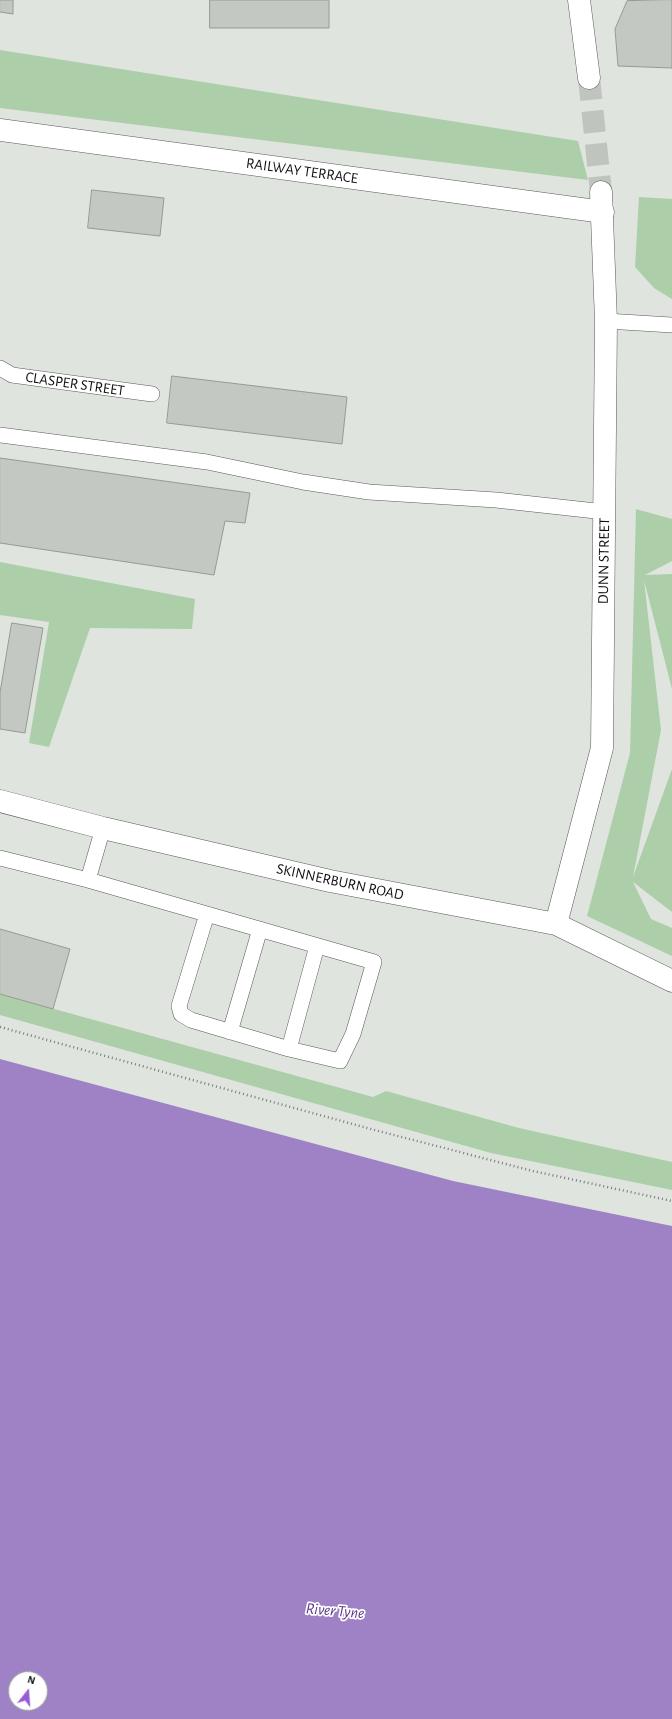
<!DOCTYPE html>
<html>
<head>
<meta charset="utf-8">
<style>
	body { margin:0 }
	#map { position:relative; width:672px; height:1719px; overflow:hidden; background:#dfe4de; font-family:"Alegreya Sans",sans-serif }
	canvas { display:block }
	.north { position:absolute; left:8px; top:1671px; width:40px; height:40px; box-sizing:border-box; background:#fff; border:1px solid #9fa09f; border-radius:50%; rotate:17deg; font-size:11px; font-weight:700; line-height:16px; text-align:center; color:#101210 }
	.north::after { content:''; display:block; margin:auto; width:14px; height:18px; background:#975dd5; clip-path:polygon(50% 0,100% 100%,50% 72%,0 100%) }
</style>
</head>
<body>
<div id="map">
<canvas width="672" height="1719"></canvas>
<div class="north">N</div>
</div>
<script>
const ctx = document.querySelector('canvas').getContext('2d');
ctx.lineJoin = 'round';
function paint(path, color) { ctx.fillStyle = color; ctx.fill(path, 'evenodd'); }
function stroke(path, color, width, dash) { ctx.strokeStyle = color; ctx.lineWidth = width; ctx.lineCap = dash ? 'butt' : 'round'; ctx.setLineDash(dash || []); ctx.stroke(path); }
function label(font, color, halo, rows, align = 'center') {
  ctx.font = font + ' "Alegreya Sans",sans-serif'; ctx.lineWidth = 3.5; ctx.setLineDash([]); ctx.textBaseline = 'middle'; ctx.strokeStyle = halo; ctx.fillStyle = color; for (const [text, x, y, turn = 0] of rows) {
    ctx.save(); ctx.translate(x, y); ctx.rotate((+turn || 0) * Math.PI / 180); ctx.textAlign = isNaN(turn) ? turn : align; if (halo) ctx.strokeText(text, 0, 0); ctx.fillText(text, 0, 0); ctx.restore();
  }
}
paint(new Path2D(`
	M0,50L578,141L588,180L0,108Z
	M639,197L672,199V299L654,288L635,267Z
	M636,509L672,519V561L645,575L672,574V689L644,580L661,730L633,877L672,769V912L633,882L651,919L672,928V956L587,916L630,753Z
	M0,562L195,599L192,629L90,628L49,747L29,743L49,622L0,615Z
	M0,994L373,1097L386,1091L519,1128L672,1162V1190L491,1153L0,1015Z`), '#accfa9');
paint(new Path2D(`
	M0,1059L453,1181L672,1226V1719H0ZM16,1679H40V1703H16Z`), '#9f82c5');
const building = new Path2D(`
	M0,0H13V14L0,12Z
	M210,0H329V28H210Z
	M672,0V68L618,66L615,29L627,1Z
	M92,190L164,198L160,236L88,228Z
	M172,376L347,397L342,444L167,423Z
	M0,458L250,493L245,523L225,521L214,575L0,543Z
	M12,623L43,628L25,733L0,729V693Z
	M0,929L70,949L53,1009L0,994Z`);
paint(building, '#c3c8c2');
stroke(building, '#959a95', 1);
stroke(new Path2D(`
	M589,78L601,192`), '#c0c4bf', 22, [22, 11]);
const lane = new Path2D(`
	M606,321L672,325
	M0,368L12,375L152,394
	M0,435L207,462L303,482L369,492L496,500L605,512
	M0,858L88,880L103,828
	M88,880L374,962L353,1034L340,1061L289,1049L191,1020L181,1014L179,1006L207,914
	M230,1032L260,929
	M289,1049L317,946`);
const street = new Path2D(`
	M0,130L603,212`);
const secondary = new Path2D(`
	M579,0L589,78
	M0,801L103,828L330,881L556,924L672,981
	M556,924L602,748L606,321L601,192`);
stroke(lane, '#575b56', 16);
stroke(street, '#575b56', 23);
stroke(secondary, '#575b56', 23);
stroke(new Path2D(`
	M0,1027L367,1128L533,1171L672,1201`), '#797c78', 2.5, [1, 3]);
stroke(lane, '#fff', 15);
stroke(street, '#fff', 22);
stroke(secondary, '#fff', 22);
label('15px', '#101210', '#fff', [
	["RAILWAY TERRACE",302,171,8],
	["CLASPER STREET",75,384,8],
	["DUNN STREET",604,561,-89],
	["SKINNERBURN ROAD",340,882,12]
]);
label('italic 16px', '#5b3484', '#fff', [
	["River Tyne",335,1611,5]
]);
</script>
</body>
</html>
